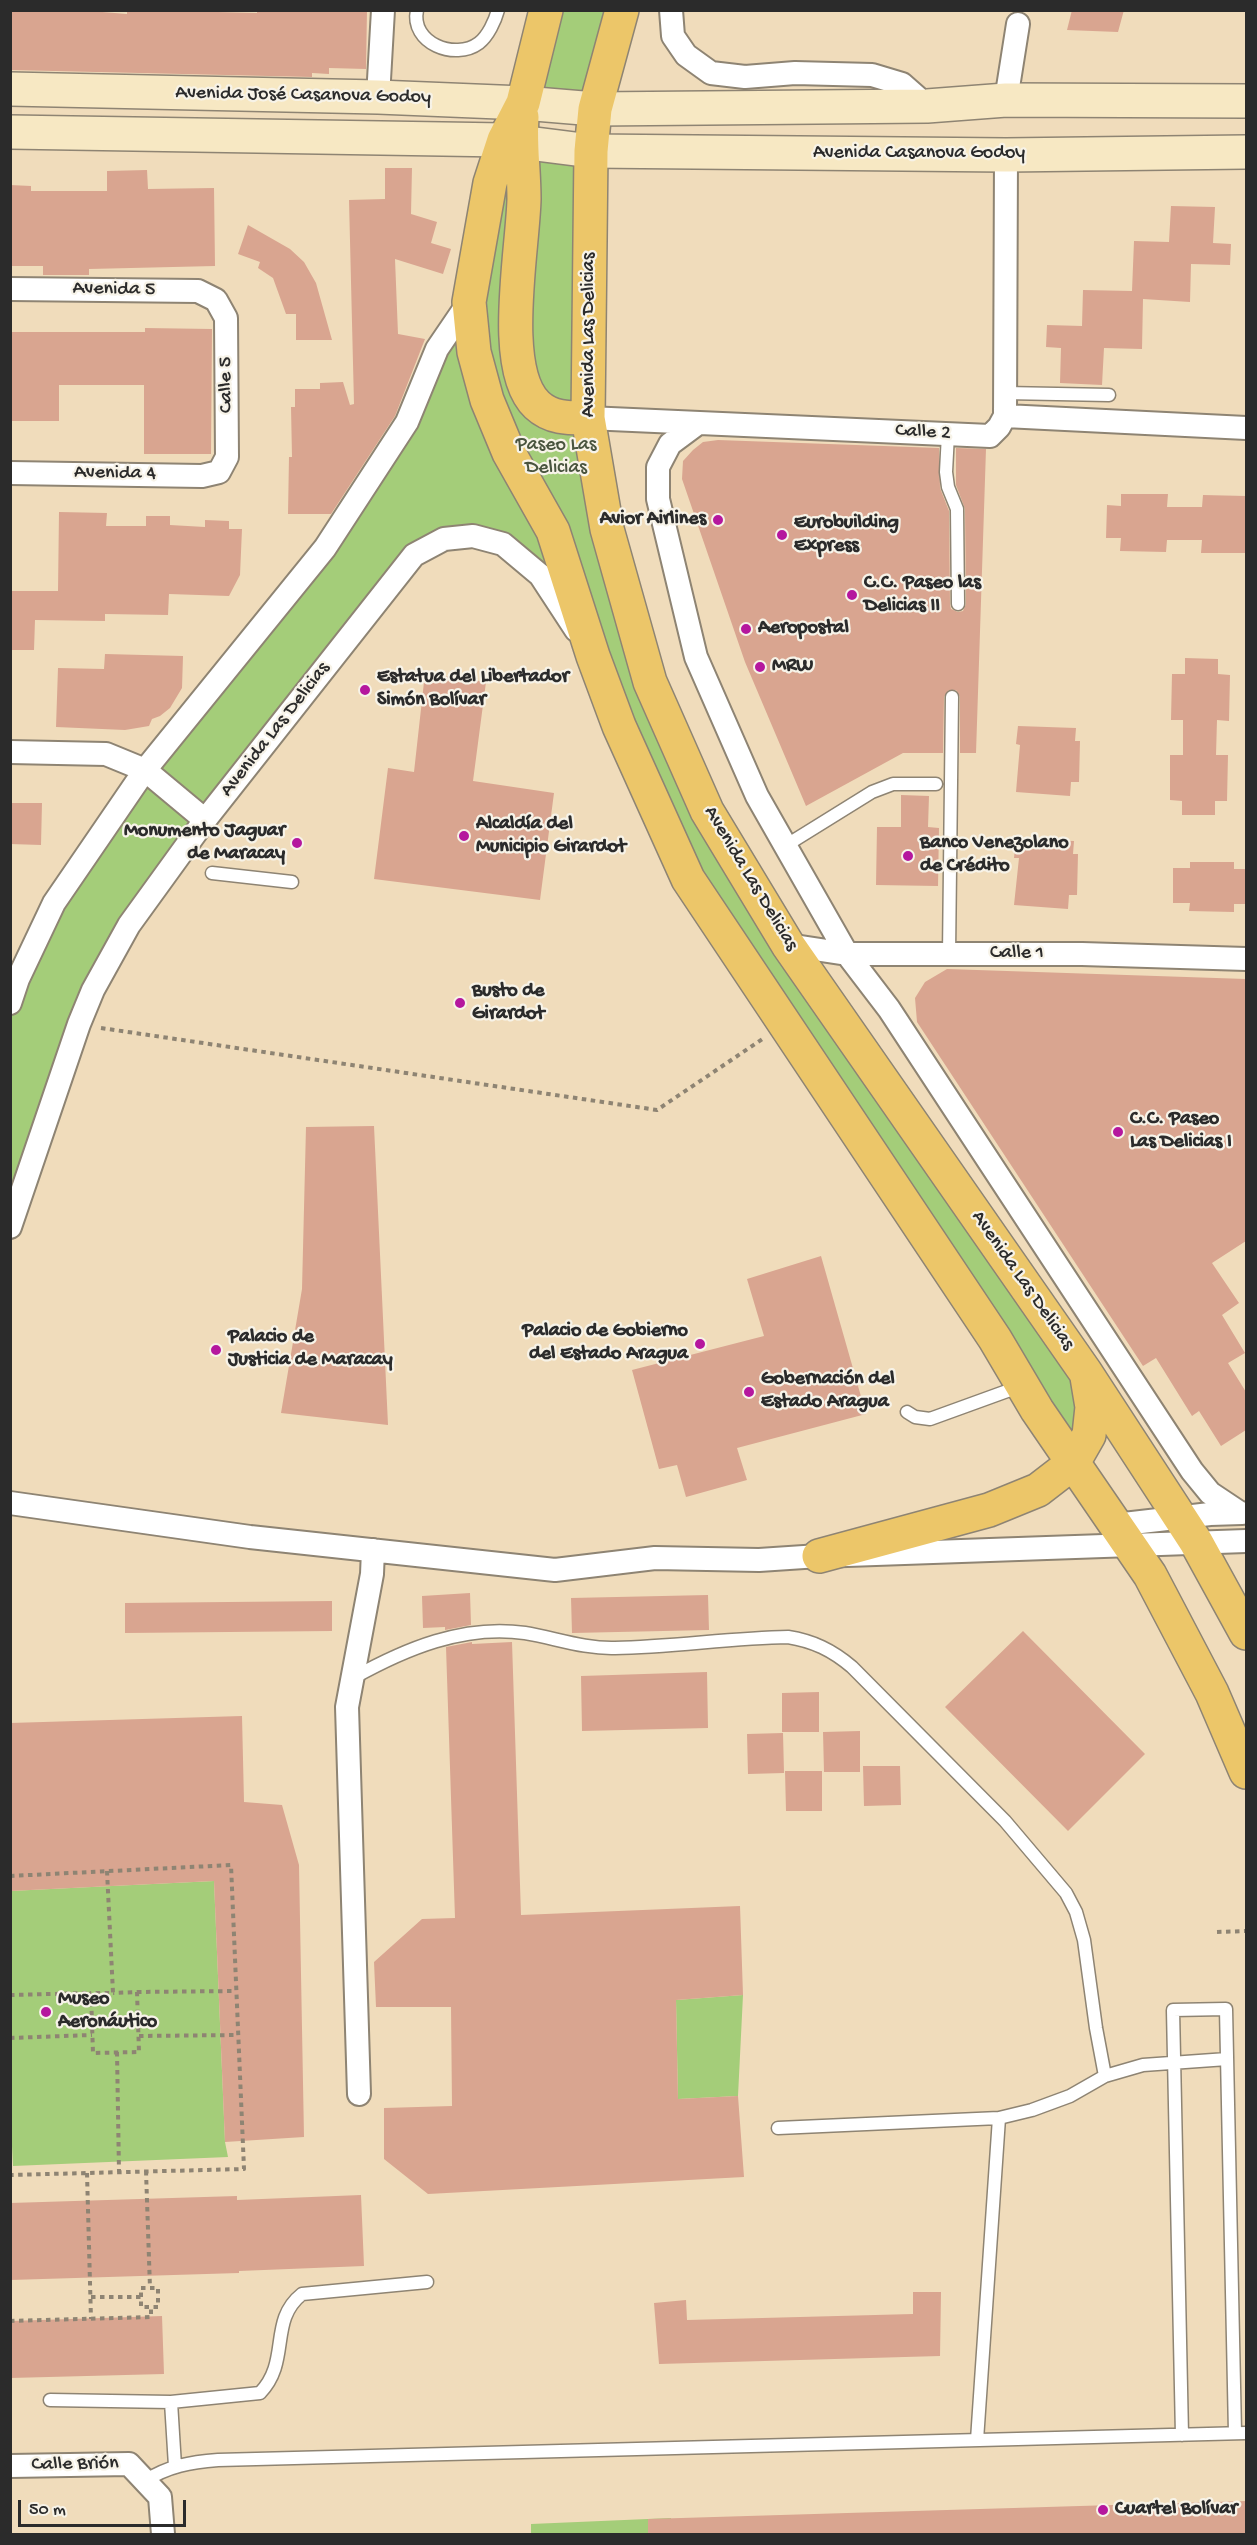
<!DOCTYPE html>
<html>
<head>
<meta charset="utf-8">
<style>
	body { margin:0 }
	#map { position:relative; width:1257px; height:2545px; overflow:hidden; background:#f0dcbb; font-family:"Gochi Hand",sans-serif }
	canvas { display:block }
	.frame { position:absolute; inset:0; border:12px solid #2b2b2b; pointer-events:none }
	.scale { position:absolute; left:18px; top:2500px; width:168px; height:27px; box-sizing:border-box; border:3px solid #2b2b2b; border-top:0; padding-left:8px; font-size:18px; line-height:21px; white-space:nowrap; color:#2b2b2b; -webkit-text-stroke:4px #f7f3e8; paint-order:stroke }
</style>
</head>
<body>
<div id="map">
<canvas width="1257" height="2545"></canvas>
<div class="frame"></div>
<div class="scale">50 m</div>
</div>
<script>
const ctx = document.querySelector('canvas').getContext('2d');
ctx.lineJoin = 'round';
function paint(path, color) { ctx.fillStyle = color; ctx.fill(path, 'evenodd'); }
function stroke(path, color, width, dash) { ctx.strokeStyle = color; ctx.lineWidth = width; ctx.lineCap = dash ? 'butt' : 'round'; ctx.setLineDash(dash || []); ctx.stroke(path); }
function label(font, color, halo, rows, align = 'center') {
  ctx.font = font + ' "Gochi Hand",sans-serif'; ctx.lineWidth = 4.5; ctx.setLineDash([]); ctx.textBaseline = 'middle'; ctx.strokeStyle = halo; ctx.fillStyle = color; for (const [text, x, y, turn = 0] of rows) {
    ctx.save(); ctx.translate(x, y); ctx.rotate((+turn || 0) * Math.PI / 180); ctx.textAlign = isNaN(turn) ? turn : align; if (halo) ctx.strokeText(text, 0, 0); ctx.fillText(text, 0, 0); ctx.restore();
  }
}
paint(new Path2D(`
	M546,11H622L595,109L523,103Z
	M504,140L591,151L607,529L707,811L1086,1373L1073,1463L785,1024L540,575L473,536L414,555L101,975L11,1227V1003L54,903L325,548L469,301Z
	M214,1881L225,2142L228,2157L13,2166L10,2107V1891Z
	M743,1995L738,2096L678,2099L676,2000Z
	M671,2518L672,2534H531V2524Z`), '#a4cd79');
paint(new Path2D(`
	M10,10H78L127,14V11L139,10L257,13V10H367L366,69L329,68V74L312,73V77L10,70Z
	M1072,10H1124L1118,32L1067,30Z
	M385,168H412L411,214L437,222L431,243L451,249L443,274L395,259L398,334L425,339L395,416L331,514H288L289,457H292L291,407H295V389H320V383L343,382L350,405L354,404L349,200L385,199Z
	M147,170L148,189L214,188L215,266L89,269V275H43V266H10V185L31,186V191H107V171Z
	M1171,206L1215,207L1213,243L1231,244L1230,265L1191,264L1190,302L1143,299L1142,349L1104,348L1102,385L1060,383L1061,348L1046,347L1047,325L1082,326L1083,290L1132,291L1134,241L1169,242Z
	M248,225L290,249L304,262L316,283L332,340H296V314H286L273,278L258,268L260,262L238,254Z
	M145,328L212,329L211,454H144V385H59V421H10V332H145Z
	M718,440L939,448L940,488L949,511L950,604L951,609L958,612L963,611L966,604L965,509L956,485V448L986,449L976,753H960V697L956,690H949L944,697L943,753H903L806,806L745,662L682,479L683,461L693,450L703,442Z
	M1121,494H1168L1167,507H1202L1203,495L1246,496V553H1201L1202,540H1167L1166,552L1120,551L1121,538H1106L1107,505L1121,506Z
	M59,512L107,513L106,526H146V516H170V525L205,527V520L229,521V529H242L240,575L229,596L169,594L168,615L105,614V621L35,620L34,650H10V591H58Z
	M105,654L183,656L182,688L170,708L160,716L152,719L149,726L125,730L56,727L58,668L104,669Z
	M1185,658L1218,659V674L1230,675L1229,721L1217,720L1216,755H1228L1227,801H1215V815H1182V801L1170,800V755H1183V720H1171L1172,674H1185Z
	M425,673L486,682L473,781L554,793L540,900L374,879L388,768L414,772Z
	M1018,726L1076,728L1075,741H1080L1079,782H1071L1070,796L1016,792L1020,745L1016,744Z
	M901,795L929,796L928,827L939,828L938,886L876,885L877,827H901Z
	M10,803H42L41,845L10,844Z
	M1016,839L1074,841L1073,854H1078L1077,895H1069L1068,909L1014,905L1019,858H1014Z
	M1190,862H1234V869H1246V904H1234V912L1189,911L1190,903H1173V868H1190Z
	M947,969L1246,979V1241L1212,1263L1239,1303L1222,1315L1245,1353L1228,1363L1246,1392V1430L1221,1446L1199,1411L1192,1416L1156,1358L1143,1366L917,1022L915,998L925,982Z
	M374,1126L388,1425L281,1413L302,1289L306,1127Z
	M821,1256L866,1414L737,1448L747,1480L686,1497L677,1465L659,1469L632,1370L764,1336L747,1279Z
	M470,1593L471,1625L445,1630V1627L423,1628L422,1596Z
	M708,1595L709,1630L572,1633L571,1598Z
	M332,1601V1631L125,1633V1603Z
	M1023,1631L1145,1754L1068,1831L945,1707Z
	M472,1642V1644L512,1642L521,1915L740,1906L743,1995L676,2000L678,2099L738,2096L744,2177L428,2194L384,2159V2108L452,2106L451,2007H376L374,1962L422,1919L455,1918L446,1647Z
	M707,1672L708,1728L582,1731L581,1676Z
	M819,1692V1732H782V1693Z
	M242,1716L244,1802L282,1805L299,1865L304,2137L225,2142L214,1881L10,1891V1723Z
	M860,1731V1772H824L823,1732Z
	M783,1733L784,1773L748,1774L747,1734Z
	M863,1766H900L901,1805L864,1806Z
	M785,1771H822V1811H786Z
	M361,2195L364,2266L239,2271V2273L10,2280V2203L237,2196V2200Z
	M913,2292H941L940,2356L659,2364L654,2303L686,2300L687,2320L913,2314Z
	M162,2316L164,2374L10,2378V2321Z
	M1246,2501V2535H648V2519Z`), '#d9a590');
const lane = new Path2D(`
	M417,10C410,43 455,61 479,43C488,36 495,21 498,10
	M1005,393L1109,395
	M948,434L946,472L948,487L957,509L958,604
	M785,846L872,792L893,784H936
	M212,873L292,882
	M949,954L952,697
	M907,1412L915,1417L930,1419L1021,1386
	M353,1678C405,1649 464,1624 525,1633C555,1638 585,1649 615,1648C673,1647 730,1638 788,1637C813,1641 832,1650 852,1667L1005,1821L1066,1893L1076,1912L1084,1940L1096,2028L1105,2076
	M778,2128L999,2118L1032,2110L1070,2096L1105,2076L1143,2065L1227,2059
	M50,2400L171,2402L175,2466
	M171,2402L260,2393C291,2361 268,2321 302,2294L427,2282
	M1182,2435L1173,2010L1226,2009L1235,2433
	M977,2440L999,2118
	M145,2481C168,2466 191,2462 218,2460L1246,2433`);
const street = new Path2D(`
	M671,10L673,36L686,55L711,73L745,77L795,73L872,75L902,84L927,106
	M378,97L383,10
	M1006,100L1018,24
	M10,289L198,291L216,300L226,318L227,457L219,472L202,476L10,473
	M1005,416L1006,155
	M588,418L990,436L999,427L1005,416L1246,428
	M697,424L670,444L658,467V499L696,657L757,796L847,954L889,1009L1192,1471L1210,1493L1240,1513
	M10,752L106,754L145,770L205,820
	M788,945L847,954H1082L1246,959
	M10,1003L18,979L54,903L145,770L325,548L407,422L437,349L469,302
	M10,1227L79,1024L93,990L129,925L205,820L414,555L444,539L473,536L503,544L540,575L576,630
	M10,1503L250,1537L555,1570L655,1558L759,1560L819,1556L1246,1541
	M1115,1525L1210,1514L1242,1513
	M359,2094L347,1707L372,1574L373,1550
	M10,2466L129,2464L160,2497L163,2534`);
const secondary = new Path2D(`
	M10,89L378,97L523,103L595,109L927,106L1006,100L1246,101
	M10,132L504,140L591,151L1006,155L1246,152`);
const primary = new Path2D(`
	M546,10L523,103L504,140L490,183L469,302L474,352L487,400L509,453L553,531L593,656L619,726L688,879L995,1339L1037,1410L1150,1575L1212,1693L1246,1772
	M622,10L595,109L591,151L588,418L607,529L650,682L707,811L788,945L1086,1373L1196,1542L1246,1633
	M522,117C520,144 524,171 524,199C523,249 499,369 537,405C552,419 570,418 588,418
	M819,1556L989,1510L1038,1490L1073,1463L1089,1435L1092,1407L1087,1377`);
stroke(lane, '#8e8473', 15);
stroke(street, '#8e8473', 26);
stroke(secondary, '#8e8473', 36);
stroke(primary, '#8e8473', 36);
stroke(new Path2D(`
	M101,1028L657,1110L764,1038
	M107,1871L113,1993H91L93,2053L139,2052L137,1992L113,1993
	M10,1876L231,1865L244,2169L10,2175
	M1217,1932L1246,1931
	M137,1992L236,1991
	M10,1995L91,1993
	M139,2036L238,2035
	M10,2038L92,2035
	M117,2052L119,2172
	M146,2171L150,2288
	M87,2173L91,2319
	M141,2288H158V2307H141Z
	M91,2297H141
	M10,2321L151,2317V2307`), '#8e8473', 4, [4.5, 4.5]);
stroke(lane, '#fff', 12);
stroke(street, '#fff', 22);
stroke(secondary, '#f7e8c3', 33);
stroke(primary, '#ecc669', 33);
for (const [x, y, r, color] of [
	[718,520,6,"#b5179e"],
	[782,535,6,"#b5179e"],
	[852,595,6,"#b5179e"],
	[746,629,6,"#b5179e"],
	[760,667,6,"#b5179e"],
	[365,690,6,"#b5179e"],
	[464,836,6,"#b5179e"],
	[297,843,6,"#b5179e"],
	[908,856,6,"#b5179e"],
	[460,1003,6,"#b5179e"],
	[1118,1132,6,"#b5179e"],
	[700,1344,6,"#b5179e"],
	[216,1350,6,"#b5179e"],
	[749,1392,6,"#b5179e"],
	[46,2012,6,"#b5179e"],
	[1103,2510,6,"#b5179e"]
]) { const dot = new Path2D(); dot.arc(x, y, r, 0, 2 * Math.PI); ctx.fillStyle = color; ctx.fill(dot); stroke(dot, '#f7f3e8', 2); }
label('20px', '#2b2b2b', '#f7f3e8', [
	["Avenida José Casanova Godoy",303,96,1],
	["Avenida Casanova Godoy",919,154],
	["Avenida 5",114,290,1],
	["Avenida Las Delicias",590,335,-90],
	["Calle 5",227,385,-91],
	["Calle 2",923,433,3],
	["Avenida 4",115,474,1],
	["Avenida Las Delicias",276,730,-52],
	["Avenida Las Delicias",750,879,59],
	["Calle 1",1017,954],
	["Avenida Las Delicias",1022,1281,55],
	["Calle Brión",75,2465,-1]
]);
label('20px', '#49543e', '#f7f3e8', [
	["Paseo Las",556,446],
	["Delicias",556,469]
]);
label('bold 20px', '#2b2b2b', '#f7f3e8', [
	["Avior Airlines",706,520,"right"],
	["Eurobuilding",794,524],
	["Express",794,547],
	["C.C. Paseo las",864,584],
	["Delicias II",864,607],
	["Aeropostal",758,629],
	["MRW",772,667],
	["Estatua del Libertador",377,678],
	["Simón Bolívar",377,701],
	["Alcaldía del",476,825],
	["Municipio Girardot",476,848],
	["Monumento Jaguar",285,832,"right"],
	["de Maracay",285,855,"right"],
	["Banco Venezolano",920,844],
	["de Crédito",920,867],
	["Busto de",472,992],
	["Girardot",472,1015],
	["C.C. Paseo",1130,1120],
	["Las Delicias I",1130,1143],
	["Palacio de Gobierno",688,1332,"right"],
	["del Estado Aragua",688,1355,"right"],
	["Palacio de",228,1338],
	["Justicia de Maracay",228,1361],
	["Gobernación del",761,1380],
	["Estado Aragua",761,1403],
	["Museo",58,2000],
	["Aeronáutico",58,2023],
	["Cuartel Bolívar",1115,2510]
], 'left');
</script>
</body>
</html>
